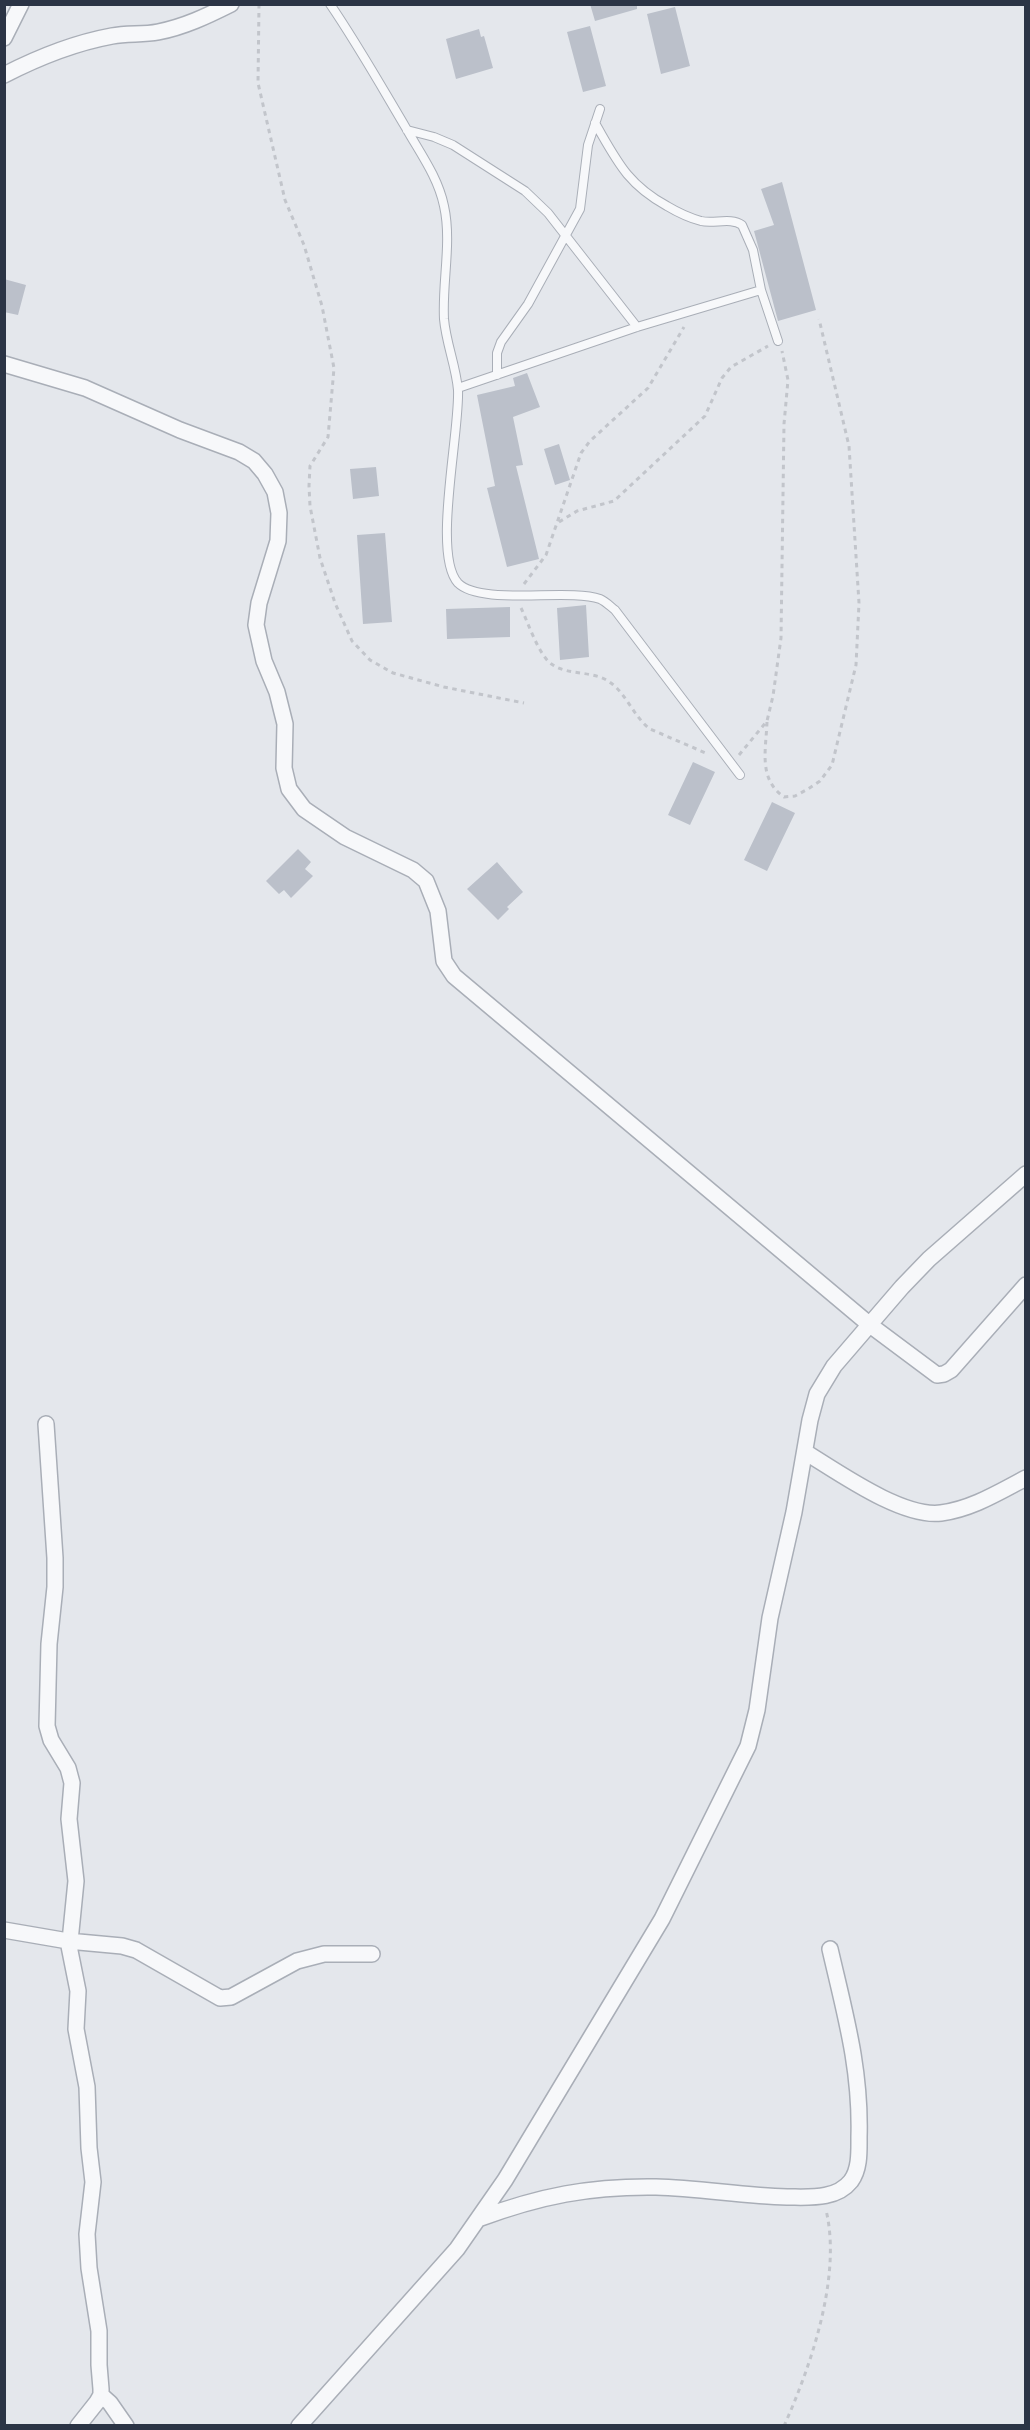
<!DOCTYPE html>
<html>
<head>
<meta charset="utf-8">
<style>
	body { margin:0 }
	#map { position:relative; width:1030px; height:2430px; overflow:hidden; background:#e4e7ec; font-family:"Alegreya Sans",sans-serif }
	canvas { display:block }
	.frame { position:absolute; inset:0; border:6px solid #2b3445; pointer-events:none }
</style>
</head>
<body>
<div id="map">
<canvas width="1030" height="2430"></canvas>
<div class="frame"></div>
</div>
<script>
const ctx = document.querySelector('canvas').getContext('2d');
ctx.lineJoin = 'round';
function paint(path, color) { ctx.fillStyle = color; ctx.fill(path, 'evenodd'); }
function stroke(path, color, width, dash) { ctx.strokeStyle = color; ctx.lineWidth = width; ctx.lineCap = dash ? 'butt' : 'round'; ctx.setLineDash(dash || []); ctx.stroke(path); }
paint(new Path2D(`
	M590,4H637V9L595,21Z
	M675,7L690,66L661,74L647,14Z
	M590,26L606,86L583,92L567,32Z
	M479,29L481,37L484,36L493,68L456,79L446,39Z
	M782,182L816,310L778,321L754,231L774,225L761,189Z
	M4,279L26,285L18,315L4,312Z
	M527,373L540,407L513,417L523,465L516,466L539,559L507,567L487,488L495,486L477,395L515,386L513,378Z
	M559,444L570,480L555,485L544,449Z
	M376,467L379,496L353,499L350,469Z
	M385,533L392,622L363,624L357,535Z
	M586,605L589,657L560,660L557,608Z
	M510,607V637L447,639L446,609Z
	M693,762L715,772L690,825L668,815Z
	M772,802L795,813L767,871L744,860Z
	M298,849L311,862L305,869L313,876L291,898L284,890L279,894L266,881Z
	M497,862L523,892L507,907L509,909L498,920L467,889Z`), '#bbc0ca');
const service = new Path2D(`
	M330,4C358,45 381,86 406,128C420,153 438,177 444,206C452,242 442,282 444,319C446,343 456,366 458,390C460,432 432,555 458,583C481,606 568,588 600,599C605,601 611,607 615,610L740,775
	M595,123C617,161 627,184 667,206C677,212 690,218 701,221C714,224 731,217 742,225L753,250L761,290L778,341
	M407,130L434,137L453,145L525,191L548,213L637,327
	M497,375V353L501,342L528,304L580,209L588,145L600,109
	M458,388L637,327L761,290`);
const minor = new Path2D(`
	M4,38L21,4
	M4,75C39,57 74,43 112,36C127,33 143,35 158,32C184,27 207,16 231,4
	M4,364L85,388L180,430L239,452L254,461L265,474L275,492L279,513L278,541L259,603L256,625L264,661L277,692L285,724L284,768L289,789L304,809L345,837L413,870L426,881L438,911L444,961L454,976L870,1325L937,1375L944,1374L951,1370L1026,1285
	M46,1424L55,1558V1587L49,1644L47,1726L51,1740L68,1768L72,1783L69,1819L76,1881L70,1941
	M805,1452C838,1472 902,1518 941,1513C972,1509 999,1492 1026,1478
	M4,1930L68,1941L122,1946L136,1950L220,1998L231,1997L297,1961L324,1954H372
	M68,1941L78,1991L76,2029L87,2087L89,2148L93,2182L87,2234L89,2268L99,2331V2365L101,2389V2395L97,2402L78,2426
	M478,2219C540,2196 590,2186 656,2187C700,2188 743,2196 787,2197C809,2197 836,2200 851,2181C860,2169 859,2151 859,2137C861,2069 845,2014 830,1949
	M101,2395L110,2403L126,2426
	M299,2426L457,2249L505,2180L662,1919L748,1746L757,1710L770,1618L794,1512L810,1420L817,1394L834,1366L902,1287L929,1259L1026,1174`);
stroke(service, '#a9aeb7', 10);
stroke(minor, '#a9aeb7', 18);
stroke(new Path2D(`
	M259,4L258,83L285,200L304,245L322,306L334,368L328,437L310,466L309,486L310,506L320,558L335,603L352,641L370,660L393,673L444,687L524,703
	M559,522L577,511L614,501L705,416L722,378L731,367L768,346
	M524,584L546,555L581,453L590,441L648,388L684,327
	M521,608C528,622 539,657 553,665C570,676 594,670 611,683C627,695 634,717 650,729L708,754
	M767,722C766,750 758,779 784,797L795,796L808,789L820,781L832,765L856,665L859,603L849,446L819,319
	M739,755L767,721L773,696L781,638L784,424L788,380L782,351
	M784,2426C811,2366 842,2276 826,2210`), '#c2c5cb', 3, [4.5, 4.5]);
stroke(service, '#f7f8fa', 8);
stroke(minor, '#f7f8fa', 15);
</script>
</body>
</html>
